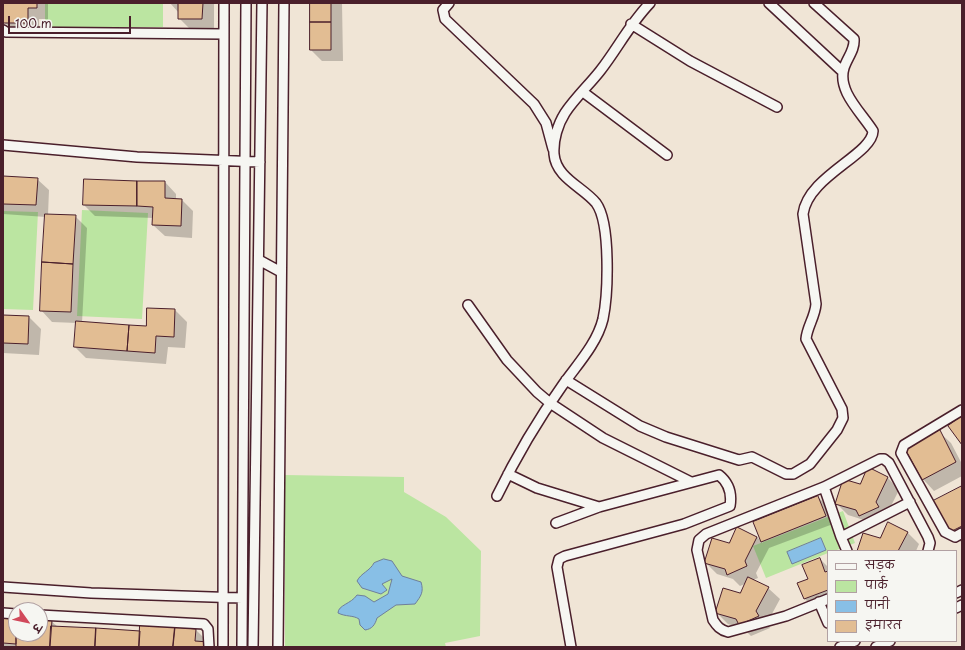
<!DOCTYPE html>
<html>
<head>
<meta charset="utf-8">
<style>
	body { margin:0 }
	#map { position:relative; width:965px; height:650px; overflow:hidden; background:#f0e5d6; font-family:"Playpen Sans","Playpen Sans Deva",sans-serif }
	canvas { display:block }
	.frame { position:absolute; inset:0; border:4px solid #4a1f2b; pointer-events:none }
	.legend { position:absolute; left:827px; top:550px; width:130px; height:92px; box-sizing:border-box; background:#f6f6f2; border:1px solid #b1a0a2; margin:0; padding:5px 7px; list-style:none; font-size:12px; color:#4a1f2b }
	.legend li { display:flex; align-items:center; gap:8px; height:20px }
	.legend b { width:20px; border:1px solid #b1a0a2 }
	.north { position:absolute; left:8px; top:602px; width:40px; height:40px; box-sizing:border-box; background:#f6f6f2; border:1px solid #b1a0a2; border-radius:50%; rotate:123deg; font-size:11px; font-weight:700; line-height:16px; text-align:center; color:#4a1f2b }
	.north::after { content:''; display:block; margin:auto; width:14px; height:18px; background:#d1495b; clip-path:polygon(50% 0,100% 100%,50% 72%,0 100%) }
	.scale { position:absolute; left:8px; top:16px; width:123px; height:18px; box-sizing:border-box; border:2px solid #4a1f2b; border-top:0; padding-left:5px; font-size:12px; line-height:14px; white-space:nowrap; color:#4a1f2b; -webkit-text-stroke:3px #f6f6f2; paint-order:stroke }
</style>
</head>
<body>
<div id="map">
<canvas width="965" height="650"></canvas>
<div class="frame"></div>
<ul class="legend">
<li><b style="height:5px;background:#f6f6f2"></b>सड़क</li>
<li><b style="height:11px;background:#bbe5a1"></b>पार्क</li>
<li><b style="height:11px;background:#88bfe6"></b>पानी</li>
<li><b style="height:11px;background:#e2bd93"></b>इमारत</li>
</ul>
<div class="north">उ</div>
<div class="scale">100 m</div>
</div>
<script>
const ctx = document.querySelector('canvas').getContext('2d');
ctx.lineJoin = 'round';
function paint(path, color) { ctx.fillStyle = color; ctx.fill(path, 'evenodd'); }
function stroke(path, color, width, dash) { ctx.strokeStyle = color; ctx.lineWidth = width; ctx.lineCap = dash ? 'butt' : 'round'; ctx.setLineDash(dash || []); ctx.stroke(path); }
paint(new Path2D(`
	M45,3H163V27H45Z
	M82,210L148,213L142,319L77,316Z
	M3,211L38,212L33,310L3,309Z
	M285,475L404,477V492L446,517L481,551L480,636L445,643L446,647H285Z
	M843,511L855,543L834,551H828V553L766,578L753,546Z`), '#bbe5a1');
const water = new Path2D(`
	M821,538L826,550L792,564L787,552Z
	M384,559L392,561L402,576L421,582C424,592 421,596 415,604L396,605L377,618C375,625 372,629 365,630L360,625L359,619C353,615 346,617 338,613C338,605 351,604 357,595L365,596L374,602L388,594L392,579L382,584L387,590L381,594L362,588L357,581C361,573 370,571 374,563Z`);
paint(water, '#88bfe6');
stroke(water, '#6f7f9b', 1);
paint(new Path2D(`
	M4,3H48V19H39V34H16L4,22Z
	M170,3H214V30H191L179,18V13Z
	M311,3H342L343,61H322L311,50Z
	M3,177L37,179L49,190L48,215L75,216L87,228L82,323L147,327L175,310L187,322L185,348L168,347L166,364L86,358L75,347L77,323L52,322L41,310L46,217L3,214Z
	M165,182L176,194V200H182L193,211L192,238L165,236L153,225L154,218L95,216L84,205Z
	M3,316L29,317L41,329L39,355L3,353Z
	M939,432L951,443L962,464V476L934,491L923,479Z
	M869,469L888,478L899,490L887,514L890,519L871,527L864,520L848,515L836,503L861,485Z
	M962,487V525L953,529V532L962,527V543L951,532Z
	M818,497L826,505L833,524L769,548L756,573L758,578L753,580L768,588L780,599L767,623L770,628L751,636L744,629L728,624L717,613L741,595L747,583L740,586L733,579L717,574L705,562L729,545L757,537L763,543L754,523Z
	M907,532L919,544L916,551H858L880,540Z
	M820,559L828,567V606L816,610L805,599L809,580Z
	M3,618L16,619V634H40V620L51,621L58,627L141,632L196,630L213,647H3Z`), '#0003');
const building = new Path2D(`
	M3,3H37V8H28V23H3Z
	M169,3H203L202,19H178V4Z
	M310,3H331V22H310Z
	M310,22H331V50H310Z
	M3,176L38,178L36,205L3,204Z
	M84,179L137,181V206L83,205Z
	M137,181H165V198L182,199L181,226L152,225L153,207L137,206Z
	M45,214L76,215L73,264L42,262Z
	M42,262L73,264L71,312L40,311Z
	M147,308L175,309L174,337L156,336L155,353L127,351L129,325L146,326Z
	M3,315L29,316L28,344L3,343Z
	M76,321L129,325L127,351L74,347Z
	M962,416V445L948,426Z
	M940,430L956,462L922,480L905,449Z
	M868,467L888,477L876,502L879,507L859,516L856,510L835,504L843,479L860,484Z
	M962,486V526L950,532L933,501Z
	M818,496L826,516L761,542L753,522Z
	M888,522L908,532L898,551H857L863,533L880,538Z
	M737,527L757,537L745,561L747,566L727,575L725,569L704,563L712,538L729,543Z
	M820,558L825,572L828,571V590L804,599L797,583L808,579L802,565Z
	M748,577L769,587L756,611L759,616L739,625L736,619L715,613L723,588L740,593Z
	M3,617L16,618V644L3,643Z
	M40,619L52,620L50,647H16V634H40Z
	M140,625L175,627L173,647H139Z
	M51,626L96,628L95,647H50Z
	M175,627L196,629L195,641L209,642L208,647H173Z
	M96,628L140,631L139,647H95Z`);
paint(building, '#e2bd93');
stroke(building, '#4a1f2b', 1);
const minor = new Path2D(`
	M449,3L443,10L445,19L534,104L546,123L553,149
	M769,3L843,72
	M631,24L690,61L777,107
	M3,30L6,32L224,34
	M583,92L667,155
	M3,145L137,157L260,162
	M259,260L281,272
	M468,305L507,360L537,392L550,403L603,438L691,482
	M566,380L640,426L666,437L739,460L752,457L786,474H793L810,464L837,430L843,418L842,409L806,339C807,327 815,317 816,304L803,214C808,176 872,155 873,131C861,112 837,91 844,68C847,58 855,50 854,39L814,3
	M962,410L904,445L901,453L945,532L955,537L962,533
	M508,474L537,488L599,507
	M824,487L841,537L910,502
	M497,496C516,457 537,421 562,386C576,366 597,344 603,319C608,295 611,223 596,203C583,187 556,178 554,154C553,140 558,124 565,113C575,98 589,85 600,71C618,48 629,25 650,3
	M556,523L599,507L719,475C729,483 732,494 730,506L684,524L565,556L559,559L557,567L571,647
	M841,537L847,551
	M3,587L91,593L242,598
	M956,593L962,590
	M828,599L786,616L728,632C720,630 717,626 713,620L697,550L699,540L706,534L824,487L880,459H884L889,463L928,537L930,543L928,551
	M819,602L828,623
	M956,608L962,605
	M3,613L16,614
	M40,615L204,624L208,629L209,647
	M223,647L224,3
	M242,647L246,3
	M253,647L262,3
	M278,647L284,3
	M840,647L855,641
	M876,647L890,641`);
stroke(minor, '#4a1f2b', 12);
stroke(minor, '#f6f6f2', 9);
</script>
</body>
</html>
